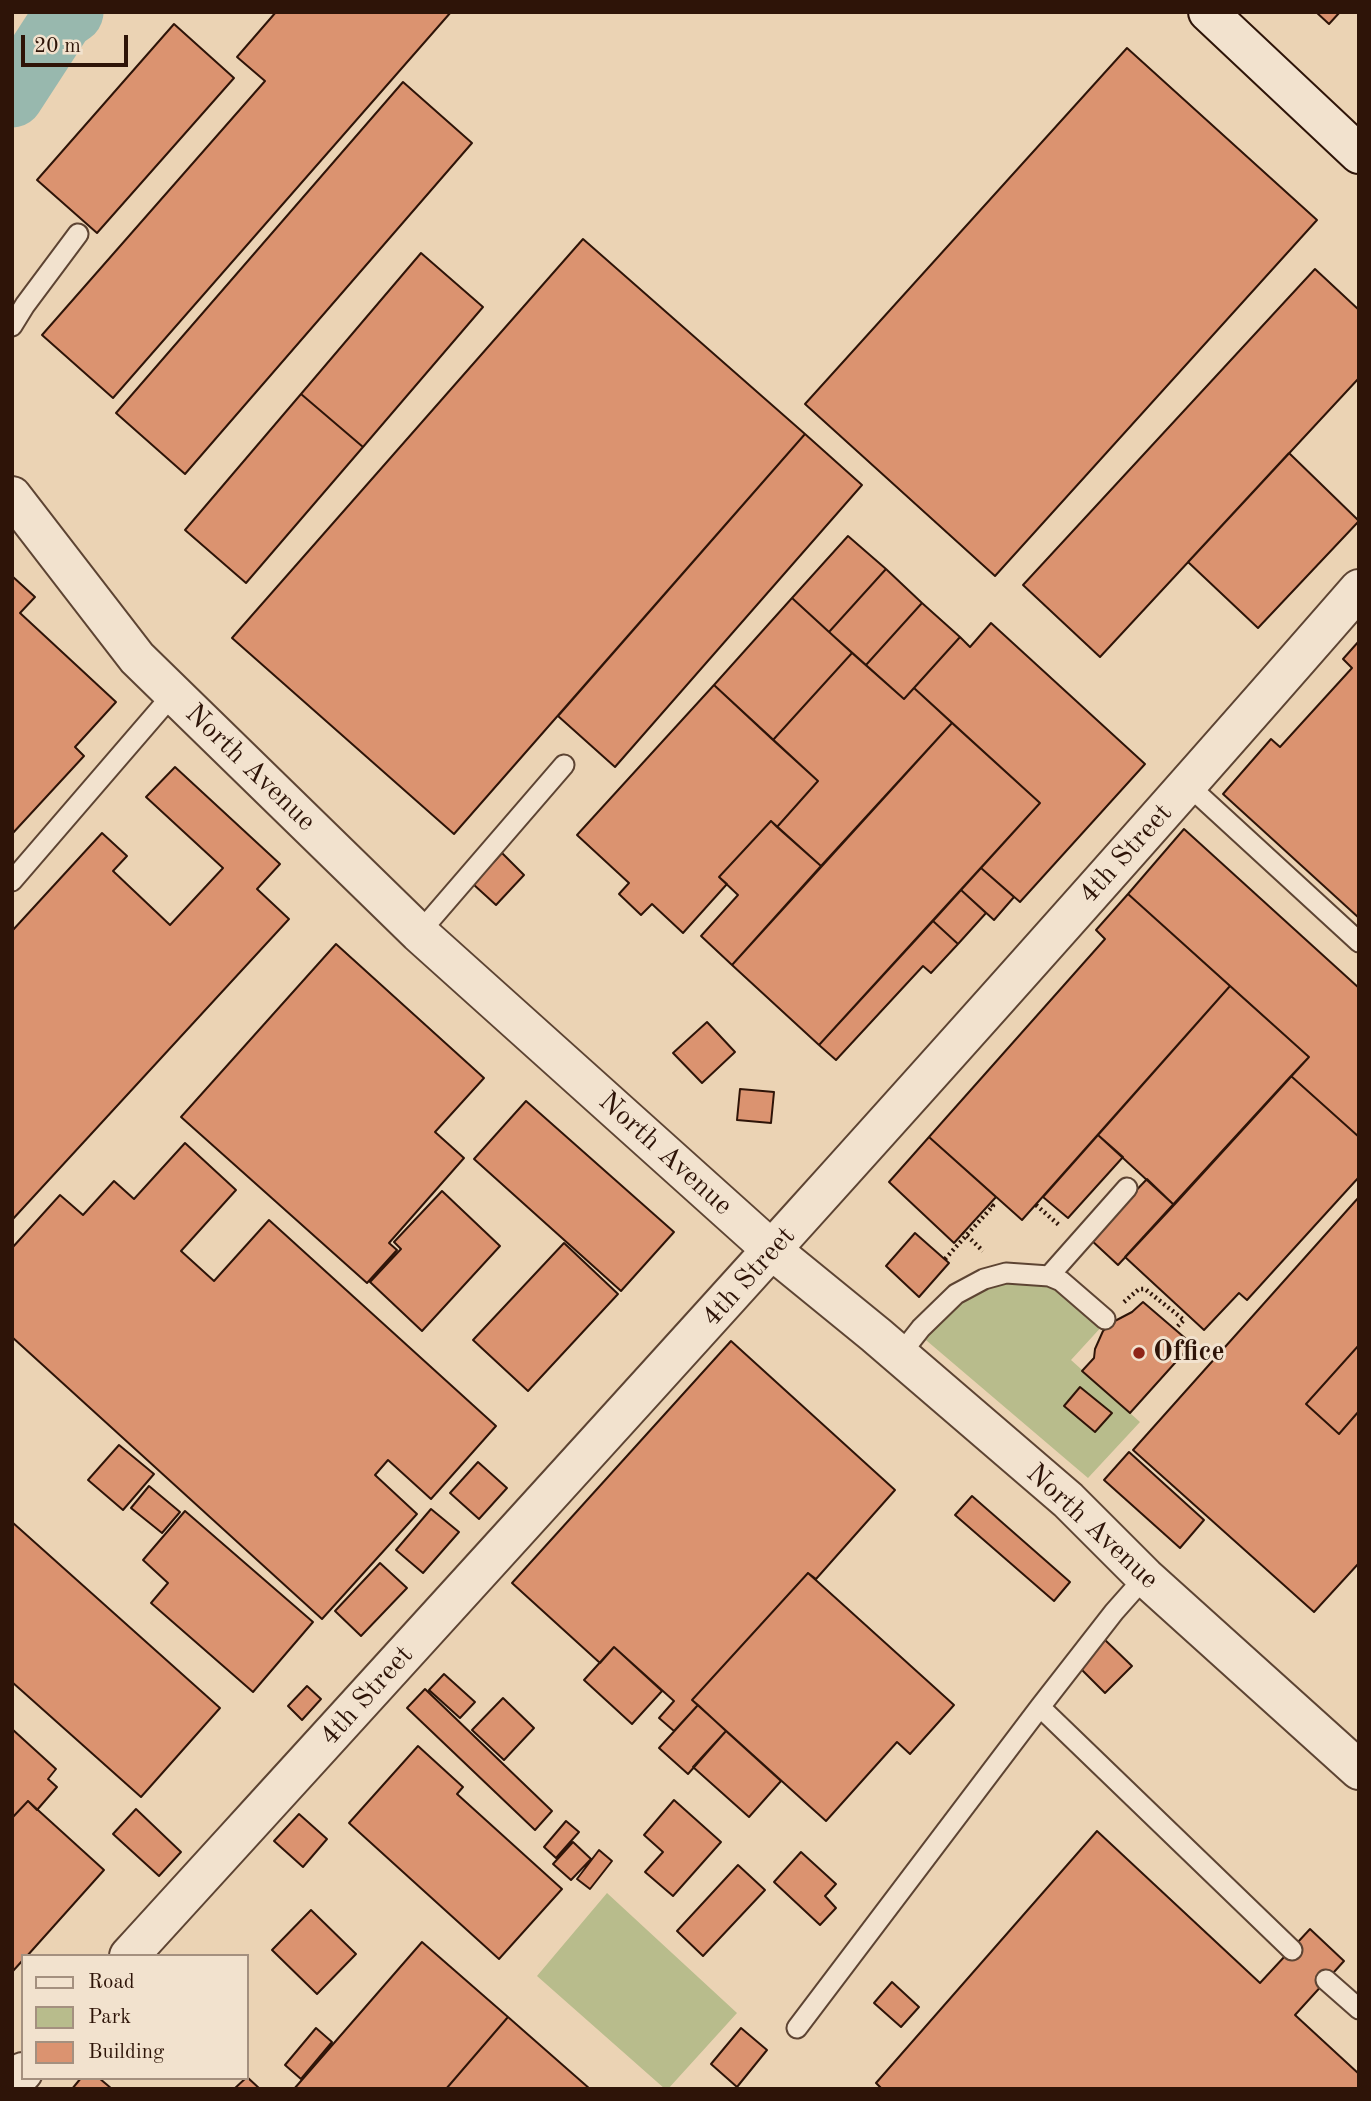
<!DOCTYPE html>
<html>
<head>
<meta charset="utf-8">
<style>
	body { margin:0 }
	#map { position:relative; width:1371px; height:2101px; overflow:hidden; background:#ebd3b4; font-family:"Old Standard TT",serif }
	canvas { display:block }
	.frame { position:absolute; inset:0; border:14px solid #2e1408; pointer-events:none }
	.legend { position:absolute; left:21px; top:1954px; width:228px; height:126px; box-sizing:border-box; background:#f2e2ce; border:2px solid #a4907f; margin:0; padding:9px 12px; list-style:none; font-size:21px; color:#2e1408 }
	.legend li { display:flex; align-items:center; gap:14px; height:35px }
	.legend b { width:35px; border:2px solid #a4907f }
	.scale { position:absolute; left:21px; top:35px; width:107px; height:32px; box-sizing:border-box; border:4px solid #2e1408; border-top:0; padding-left:9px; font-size:21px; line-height:24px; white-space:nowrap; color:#2e1408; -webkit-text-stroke:5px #f2e2ce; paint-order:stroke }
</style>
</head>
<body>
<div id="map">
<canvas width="1371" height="2101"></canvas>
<div class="frame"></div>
<ul class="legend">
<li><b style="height:9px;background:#f2e2ce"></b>Road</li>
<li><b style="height:19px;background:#b8bc8c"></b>Park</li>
<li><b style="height:19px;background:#db9370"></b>Building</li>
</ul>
<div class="scale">20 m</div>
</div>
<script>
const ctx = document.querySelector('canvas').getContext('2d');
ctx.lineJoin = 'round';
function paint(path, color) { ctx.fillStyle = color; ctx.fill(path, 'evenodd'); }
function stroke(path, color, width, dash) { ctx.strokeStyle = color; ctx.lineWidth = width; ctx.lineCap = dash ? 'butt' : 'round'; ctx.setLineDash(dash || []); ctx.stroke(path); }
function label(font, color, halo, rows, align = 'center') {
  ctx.font = font + ' "Old Standard TT",serif'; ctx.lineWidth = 6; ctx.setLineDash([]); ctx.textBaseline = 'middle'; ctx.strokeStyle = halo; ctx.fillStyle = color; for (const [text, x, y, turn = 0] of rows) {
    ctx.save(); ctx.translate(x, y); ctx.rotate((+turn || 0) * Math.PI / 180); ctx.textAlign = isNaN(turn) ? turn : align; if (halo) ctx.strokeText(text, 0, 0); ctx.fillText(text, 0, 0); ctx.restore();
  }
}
paint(new Path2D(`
	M1046,1277L1104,1324L1071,1360L1140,1422L1088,1478L920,1335L987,1282Z
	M607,1893L737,2013L668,2089H665L537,1976Z`), '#b8bc8c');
stroke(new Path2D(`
	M12,96L62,19L72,12`), '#98b8ae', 63);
const building = new Path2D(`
	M276,12H451L113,398L42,335L265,81L237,57Z
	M1316,12H1340L1329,24Z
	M174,24L234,78L97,233L37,180Z
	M1127,48L1317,220L995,576L805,404Z
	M403,82L472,143L185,474L116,413Z
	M583,239L805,434L454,834L232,638Z
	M421,253L483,307L363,447L301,394Z
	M1315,269L1359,310V378L1100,657L1023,585Z
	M301,394L363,447L246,583L185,530Z
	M805,434L862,485L615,767L558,716Z
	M1289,453L1359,521L1258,628L1188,562Z
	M848,536L886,569L829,632L792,598Z
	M886,569L922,603L866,665L829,632Z
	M12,576L35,597L20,613L116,702L75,747L84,756L12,834Z
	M792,598L852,653L773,740L714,685Z
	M922,603L960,637L904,699L866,665Z
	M991,623L1145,764L1020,902L981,868L1040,803L914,688L960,637L970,647Z
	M1359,641V918L1223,794L1271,739L1280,747L1352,668L1343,659Z
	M852,653L904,699L914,688L952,723L821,866L777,827L818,781L773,740Z
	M714,685L818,781L777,827L771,821L719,877L727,884L683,933L652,904L641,915L619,894L629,883L577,835Z
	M952,723L1040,803L819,1045L732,965Z
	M175,767L280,864L257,889L289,919L12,1220V931L102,833L127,856L113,871L170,925L223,868L146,797Z
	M771,821L821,866L732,965L701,936L738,895L719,877Z
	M1184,829L1359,988V1137L1291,1076L1309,1057L1128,894Z
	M502,853L524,875L496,905L473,884Z
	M981,868L1014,897L994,920L961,890Z
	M961,890L986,913L958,944L933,921Z
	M1128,894L1230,986L1022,1220L929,1137L1105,939L1096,930Z
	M933,921L958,944L931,973L923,966L836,1060L819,1045Z
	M336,944L484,1078L435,1132L464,1158L389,1243L397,1250L367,1283L181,1117Z
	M1230,986L1309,1057L1174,1205L1098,1135Z
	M707,1022L735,1052L702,1083L673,1053Z
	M1291,1076L1359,1137V1177L1247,1300L1239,1293L1204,1330L1125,1257Z
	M740,1089L774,1092L771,1123L737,1120Z
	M526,1101L674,1232L621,1291L474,1159Z
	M1098,1135L1123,1157L1068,1218L1043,1197Z
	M929,1137L996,1197L954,1243L889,1182Z
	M185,1143L236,1190L181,1251L214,1281L269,1220L496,1426L431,1499L388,1460L375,1475L417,1514L322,1619L12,1337V1248L60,1195L83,1215L114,1181L134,1199Z
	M1147,1179L1174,1205L1118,1265L1090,1239Z
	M442,1191L500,1246L422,1331L370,1282L401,1249L394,1242Z
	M1359,1197V1345L1306,1404L1339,1434L1359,1411V1563L1314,1612L1133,1450Z
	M915,1233L949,1263L919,1297L886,1266Z
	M564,1243L618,1294L528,1391L473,1340Z
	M1143,1302L1192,1344L1130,1413L1082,1371L1094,1358L1095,1349L1103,1331L1111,1323L1132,1312Z
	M731,1341L895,1490L816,1579L808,1573L692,1700L698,1705L674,1731L659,1718L674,1701L614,1647L600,1663L512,1583Z
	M1359,1345V1411L1339,1434L1306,1404Z
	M1080,1387L1112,1413L1095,1432L1064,1406Z
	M119,1445L154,1474L123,1510L88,1480Z
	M1129,1452L1204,1520L1180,1548L1104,1480Z
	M478,1462L507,1488L479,1519L450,1493Z
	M149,1486L180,1512L162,1533L131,1508Z
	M972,1496L1070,1582L1054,1601L955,1515Z
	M431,1509L459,1532L423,1573L396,1550Z
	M185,1511L313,1622L253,1692L151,1603L168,1583L143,1560Z
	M12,1522L220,1708L141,1797L12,1682Z
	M380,1563L407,1588L361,1636L335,1611Z
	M808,1573L954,1705L910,1754L897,1742L826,1821L692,1700Z
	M1103,1638L1132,1666L1105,1693L1077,1665Z
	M614,1647L662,1691L632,1724L584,1680Z
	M444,1674L475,1702L460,1718L429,1690Z
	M307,1686L321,1699L302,1720L288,1706Z
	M425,1689L552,1811L535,1830L407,1708Z
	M503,1698L534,1728L504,1760L472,1730Z
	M698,1705L726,1731L688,1774L659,1748Z
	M12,1729L56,1769L48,1779L57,1787L37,1810L28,1801L12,1818Z
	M726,1731L781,1781L749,1817L693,1767Z
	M418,1746L463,1787L457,1794L562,1889L499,1959L349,1823Z
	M674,1800L721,1842L673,1896L645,1872L663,1852L644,1835Z
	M28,1801L104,1870L27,1956H23V1960L12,1972V1818Z
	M136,1809L181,1852L159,1876L113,1834Z
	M299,1814L327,1839L303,1867L274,1841Z
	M566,1821L579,1832L556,1858L544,1847Z
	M1097,1831L1260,1983L1310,1929L1344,1961L1295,2015L1359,2074V2089H882L876,2083Z
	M573,1842L591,1859L571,1880L553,1864Z
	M599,1850L612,1861L590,1889L577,1879Z
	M801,1852L836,1884L825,1896L836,1908L820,1925L774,1882Z
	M738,1865L765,1890L703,1956L677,1931Z
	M311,1910L356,1954L317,1994L272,1950Z
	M422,1942L508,2017L446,2089H294Z
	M892,1982L919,2007L901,2027L874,2003Z
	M508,2017L590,2089H446Z
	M316,2028L332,2042L301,2079L285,2065Z
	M741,2028L767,2050L737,2087L711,2064Z
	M247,2077L260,2089H234Z
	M81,2078H99L112,2089H72Z`);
paint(building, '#db9370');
stroke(building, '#2e1408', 2);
const lane = new Path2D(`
	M12,326L25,305L78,234
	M1188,785L1359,942
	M12,881L174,693
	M419,933L564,765
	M1049,1276L1127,1188
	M899,1356L921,1328L956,1294L984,1279L1006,1273L1049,1276L1061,1281L1105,1319
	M1040,1707L1292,1950
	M1326,1980L1359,2009
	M797,2028L1040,1707L1114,1612L1145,1577`);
const street = new Path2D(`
	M12,496L137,658L419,933L773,1251L876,1335L1068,1500L1145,1577L1359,1770
	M129,1956C542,1503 956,1051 1359,589
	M12,2084L23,2072`);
const secondary = new Path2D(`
	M1208,12L1359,154`);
stroke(lane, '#5d4433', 23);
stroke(street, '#5d4433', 42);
stroke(secondary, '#2e1408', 42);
stroke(new Path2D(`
	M1036,1205L1059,1225
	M963,1232L983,1251
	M945,1259L993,1206L989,1203
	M1124,1302L1139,1289H1145L1184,1320L1175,1329`), '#2e1408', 4.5, [2, 3.5]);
stroke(lane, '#f2e2ce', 19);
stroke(street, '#f2e2ce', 38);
stroke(secondary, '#f2e2ce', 38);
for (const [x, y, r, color] of [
	[1139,1353,7,"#8f2418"]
]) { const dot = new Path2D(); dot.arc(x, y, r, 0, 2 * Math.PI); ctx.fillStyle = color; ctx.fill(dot); stroke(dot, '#f2e2ce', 2.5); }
label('28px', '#2e1408', '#f2e2ce', [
	["North Avenue",250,768,44],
	["4th Street",1126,854,-48],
	["North Avenue",665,1154,42],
	["4th Street",749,1277,-48],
	["North Avenue",1092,1527,43],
	["4th Street",367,1696,-48]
]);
label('bold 28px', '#2e1408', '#f2e2ce', [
	["Office",1153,1353]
], 'left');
</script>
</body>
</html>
